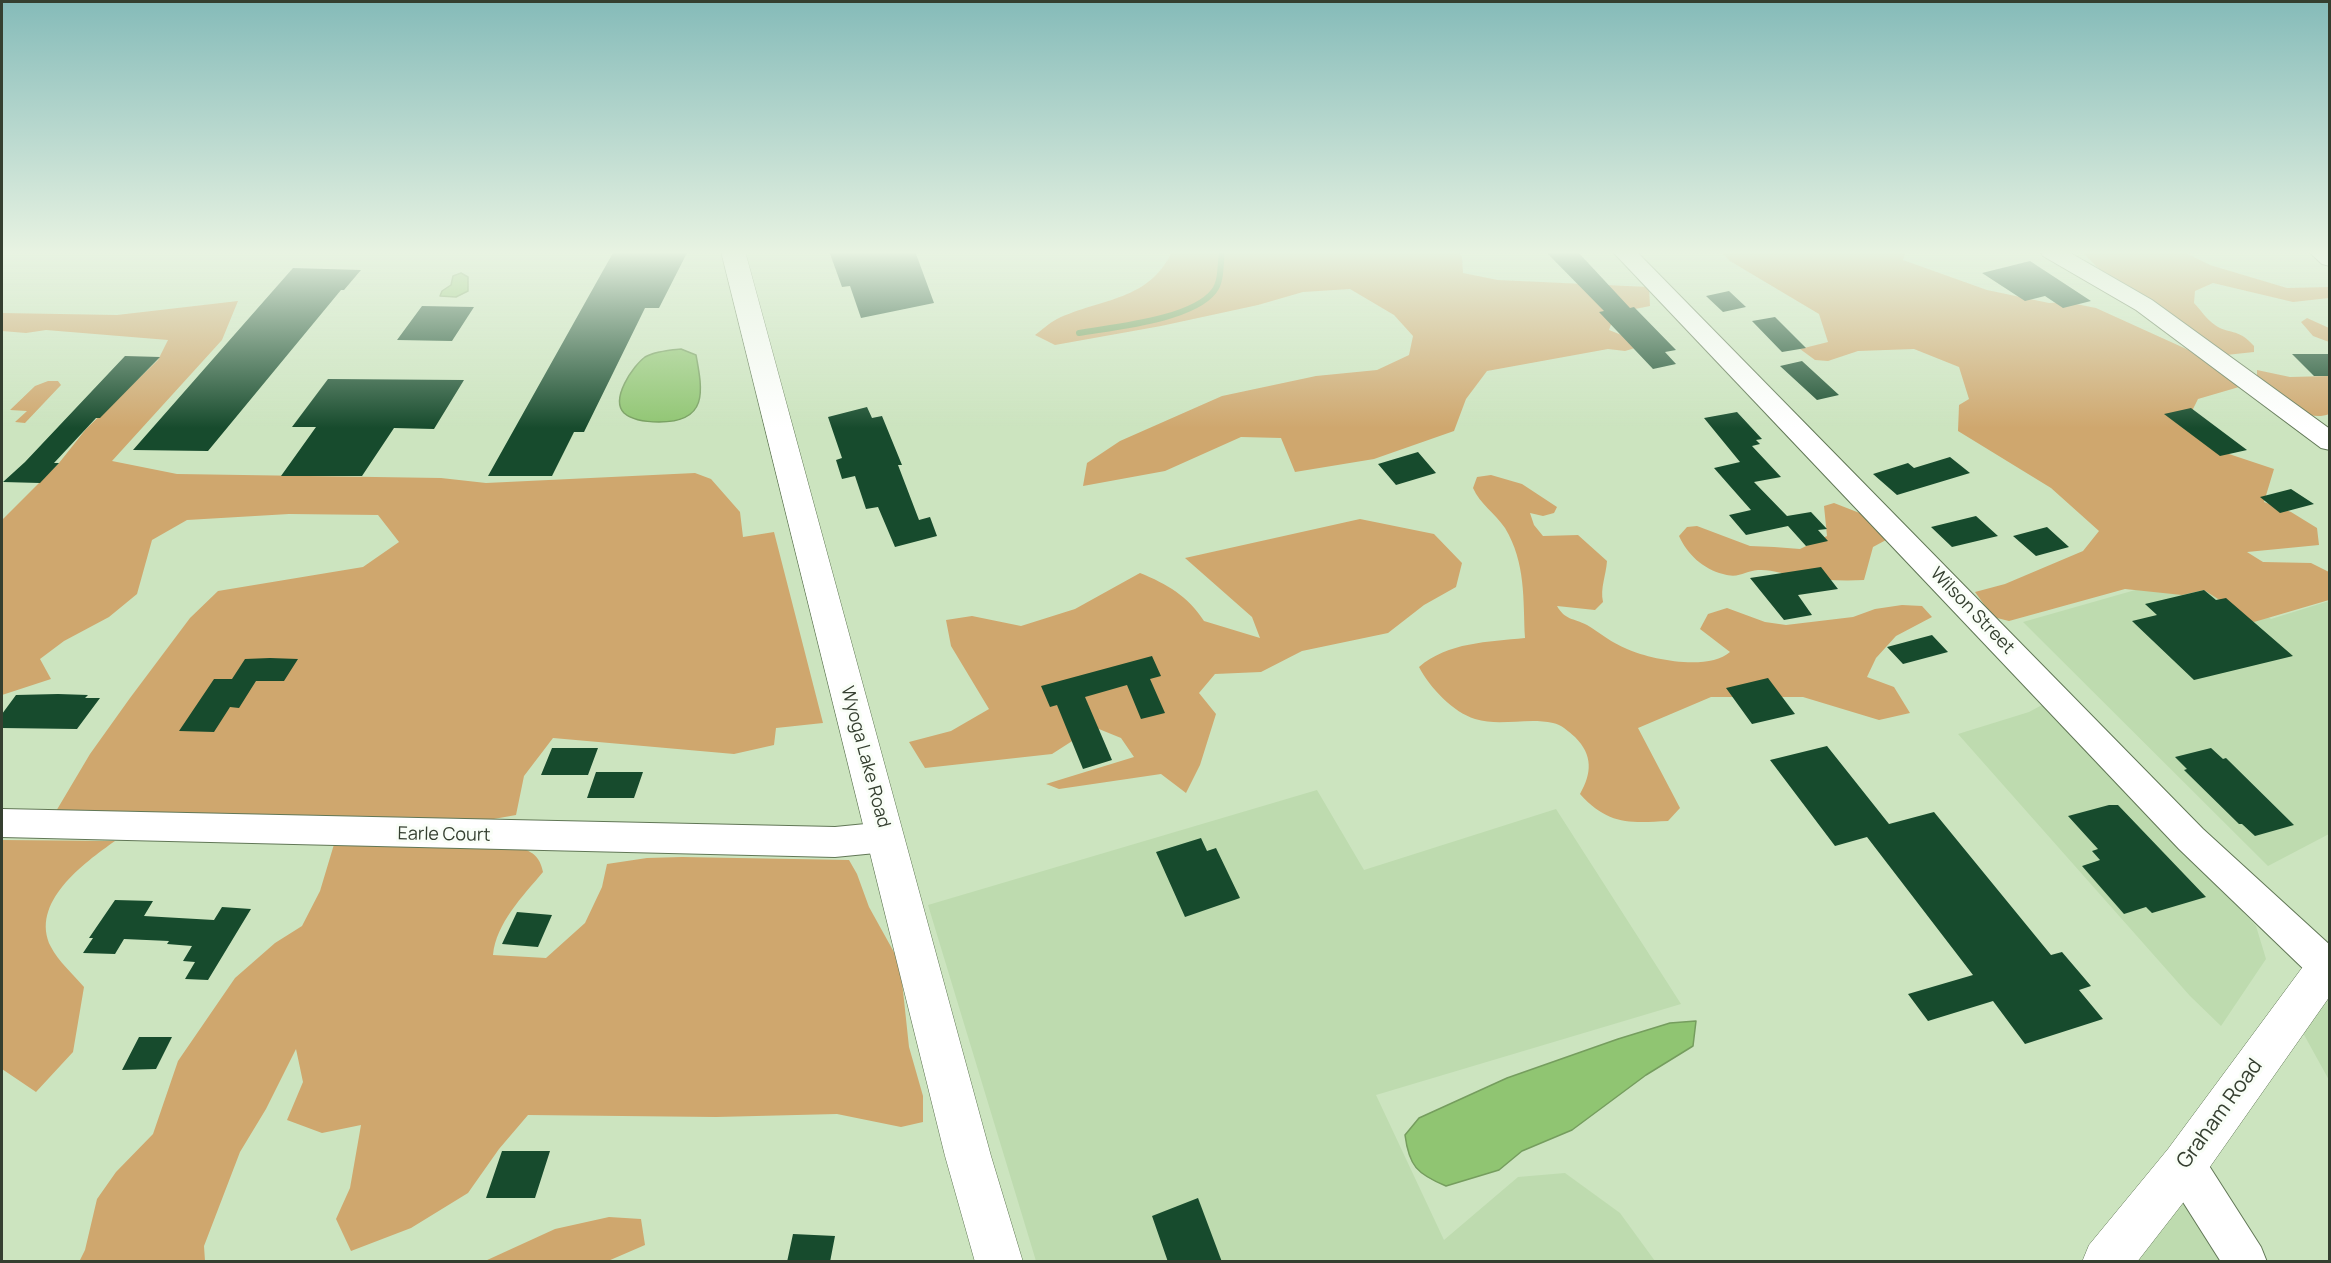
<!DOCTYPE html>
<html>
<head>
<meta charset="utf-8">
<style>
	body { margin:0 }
	#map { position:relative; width:2331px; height:1263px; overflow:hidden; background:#cce4bf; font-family:Manrope,sans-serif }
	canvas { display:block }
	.frame { position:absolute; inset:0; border:3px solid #353f30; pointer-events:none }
</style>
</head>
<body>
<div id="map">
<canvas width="2331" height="1263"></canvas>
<div class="frame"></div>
</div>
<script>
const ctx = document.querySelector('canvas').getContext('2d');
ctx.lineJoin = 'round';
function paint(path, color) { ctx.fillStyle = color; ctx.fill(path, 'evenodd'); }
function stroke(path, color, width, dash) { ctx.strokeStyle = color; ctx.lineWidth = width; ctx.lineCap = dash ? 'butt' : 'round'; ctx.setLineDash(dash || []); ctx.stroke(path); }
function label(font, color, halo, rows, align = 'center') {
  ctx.font = font + ' Manrope,sans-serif'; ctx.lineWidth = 6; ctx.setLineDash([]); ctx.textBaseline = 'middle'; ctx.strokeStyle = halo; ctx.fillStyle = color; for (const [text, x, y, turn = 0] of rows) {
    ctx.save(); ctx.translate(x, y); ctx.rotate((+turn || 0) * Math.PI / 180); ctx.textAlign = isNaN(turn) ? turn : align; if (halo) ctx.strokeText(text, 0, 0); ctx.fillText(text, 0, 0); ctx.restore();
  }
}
paint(new Path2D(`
	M2209,569L2271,619L2329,601V834L2268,866L2023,622Z
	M2042,705L2256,926L2266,959L2221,1026L2190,996L1958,734L2029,712Z
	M1317,790L1364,870L1556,809L1681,1004L1376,1095L1444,1240L1518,1177L1565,1173L1620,1213L1655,1261H1036L928,905Z
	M2329,962V1080L2292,1013Z
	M2184,1165L2246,1262H2106Z`), '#bedbaf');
paint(new Path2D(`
	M1172,251H1458L1462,257L1463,273L1498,280L1649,287L1650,306L1615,313L1609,330L1629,338L1635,348L1625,351L1608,349L1487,371L1466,399L1454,431L1374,459L1295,472L1281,438L1241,437L1165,471L1083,486L1087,463L1120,441L1222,396L1316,376L1377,370L1409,355L1413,336L1394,315L1350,289L1303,292L1258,305L1161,326L1055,345L1035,335C1042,330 1049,323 1057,319C1101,298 1150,301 1172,251Z
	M1720,251H1906L1903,260L1987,290L2049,303L2066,302L2096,308L2193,352L2239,387L2198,399L2191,413L2226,453L2274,469L2264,502L2291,512L2317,528L2319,545L2247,552L2263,562L2311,563L2329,572V600L2254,622L2204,590L2182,595L2125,589L2009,621L1993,617L1975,592L2005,584L2083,551L2099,531L2051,488L1958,431L1959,405L1969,399L1959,367L1914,349L1858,351L1828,361L1815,360L1800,349L1828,342L1819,314L1730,261Z
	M2081,251H2182L2210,265L2287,288L2329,287V298L2293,302L2213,283L2195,291L2194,303C2200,309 2207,320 2215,325C2229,335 2237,327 2254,346V352L2226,355L2106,276Z
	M238,301L222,340L112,461L177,474L441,478L486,483L695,473L711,479L740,512L743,537L774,532L823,723L776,728L774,745L734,754L553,738L524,776L516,815L410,834L49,823L90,754L130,698L190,618L218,591L363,567L399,542L378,515L289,514L187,520L152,540L137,594L109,617L64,641L40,659L51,679L2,695V520L59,463L86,429L158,360L168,340L46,330L26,333L2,331V313L117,315Z
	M2307,318L2329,328V342L2313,336L2301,322Z
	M2257,370L2290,377L2329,376V414C2304,424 2276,394 2257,381Z
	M48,381H58L61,385L25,423L15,422L27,411L10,410L35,386Z
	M1491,475L1522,484L1557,507L1554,513L1543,516L1530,513L1534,525L1543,536L1578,535L1607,561C1606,576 1600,588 1603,602L1595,610L1557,606C1565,620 1573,618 1587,625C1600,633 1612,643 1627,649C1652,660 1709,671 1730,652L1700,629L1708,614L1727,608L1765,622L1786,625L1853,617L1875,609L1902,605L1922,606L1932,617L1896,636L1876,658L1867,677L1894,687L1910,713L1879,720L1803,697H1711L1638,728L1680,808L1668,821C1629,823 1608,825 1580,794C1592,773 1593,755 1575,737C1569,732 1561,724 1553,723C1526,717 1501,727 1475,719C1453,712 1430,688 1419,667C1448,642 1488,642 1525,638C1523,599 1526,563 1505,528C1495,513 1480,504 1473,488L1477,477Z
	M1834,503L1875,519L1886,540L1873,547L1864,580C1842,581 1820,580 1799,577C1787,575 1771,569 1758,570C1745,571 1739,579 1723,574C1703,569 1687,554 1679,536L1687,527L1697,526L1750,546L1774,547L1800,549L1827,536L1824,506Z
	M1360,519L1434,534L1462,563L1456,587L1424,605L1388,633L1302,651L1261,672L1215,674L1199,693L1216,714L1200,765L1186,793L1161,774L1059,789L1046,784L1134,757L1121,738L1094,727L1052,754L925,768L909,742L951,731L989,709L951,646L946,620L972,616L1021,626L1075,609L1140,573C1167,584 1188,596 1204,621L1260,638L1252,617L1185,558Z
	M2,840L115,841C84,863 29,903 51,947C58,961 74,975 84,987L73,1052L36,1092L2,1069Z
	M335,841L506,845C526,849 539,851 543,872C523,896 496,923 493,955L546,958L585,923L602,887L607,864L647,858L682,857L849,860L857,874L869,907L900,963L909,1047L923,1096V1122L901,1127L837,1114L716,1117L528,1115L499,1149L468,1193L411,1228L351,1251L336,1219L350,1188L361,1125L322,1133L287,1120L303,1082L296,1049L266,1109L240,1152L204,1246L205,1261L79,1262L85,1250L97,1199L116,1172L153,1134L178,1061L235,978L275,943L302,926L320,891Z
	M609,1217L641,1219L645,1245L608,1261H485L555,1229Z`), '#cfa76e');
const water = new Path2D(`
	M461,273L468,277V291L456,297L440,296L442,291L451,285L453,276Z
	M681,349L696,355C703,392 708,422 659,422C648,422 633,421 624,413C610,399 633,366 645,357C655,351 670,350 681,349Z
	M1696,1021L1693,1046L1646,1075L1572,1130L1522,1151L1499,1170L1446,1186C1417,1174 1409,1166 1405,1135L1419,1118L1507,1078L1618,1039L1670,1023Z`);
paint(water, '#90c572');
stroke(water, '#759d5e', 1.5);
stroke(new Path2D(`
	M1079,333C1113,327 1192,320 1214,291C1222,281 1220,263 1222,251`), '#759d5e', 6);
paint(new Path2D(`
	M614,251H688L659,308H645L584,432H574L552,476H488Z
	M829,251H915L934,303L861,318L850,286L842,287Z
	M1545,251H1577L1630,308L1634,307L1676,350L1665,352L1676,364L1653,369L1599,312L1604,311Z
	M2030,261L2091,301L2063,308L2045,296L2025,301L1982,273Z
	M293,268L361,270L344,290H341L208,451L133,450Z
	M1729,291L1746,307L1723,312L1706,296Z
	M422,306L474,307L452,341L397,340Z
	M1775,317L1806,348L1782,352L1752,321Z
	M2292,354H2330V376H2314Z
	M125,356L160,357L100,418H96L54,463H59L40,483L3,482L25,462Z
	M1802,361L1839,395L1817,400L1780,366Z
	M328,379L464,380L434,429L394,428L362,476H281L316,427H292Z
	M867,407L872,418L882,416L902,465H898L919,520L930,517L937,536L895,547L878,507L866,509L855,476L842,479L836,460L842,458L828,417Z
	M2191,408L2247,450L2220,456L2164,414Z
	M1737,412L1762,439L1756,440L1760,444L1752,446L1781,477L1754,482L1787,516L1811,512L1827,529L1818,530L1828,541L1806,546L1788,526L1746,535L1729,515L1751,510L1714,468L1740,462L1704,418Z
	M1418,452L1436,473L1396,485L1378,464Z
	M1950,457L1970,473L1897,495L1873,474L1908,463L1914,468Z
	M2291,489L2314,504L2280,513L2260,497Z
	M1976,516L1998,536L1952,547L1931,527Z
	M2047,527L2069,547L2036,556L2013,536Z
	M1821,567L1838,589L1798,595L1812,615L1784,620L1750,578Z
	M2204,590L2216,600L2226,598L2293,656L2194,680L2132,621L2157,615L2145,604Z
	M1932,635L1948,652L1903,664L1887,647Z
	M1152,656L1161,676L1150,679L1165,713L1141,719L1127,685L1085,697L1112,760L1083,769L1057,705L1050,707L1041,686Z
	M270,658L298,659L284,681H256L239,708L230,707L214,732L179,731L214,679H232L245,659Z
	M1768,678L1795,714L1752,724L1726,688Z
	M58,694L88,695L85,698H100L77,729L2,728V714L16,695Z
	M1827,746L1889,824L1934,812L2051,955L2062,952L2091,986L2079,990L2103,1019L2025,1044L1993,1001L1928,1021L1908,994L1973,975L1867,837L1835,846L1770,760Z
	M552,748H598L588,775H541Z
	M2211,748L2223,759L2226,758L2294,825L2255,836L2242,824H2239L2184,770L2187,769L2175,757Z
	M596,772H643L634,798H587Z
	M2109,805H2118L2206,897L2152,913L2146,907L2124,914L2082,866L2100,860L2092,851L2098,849L2068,816Z
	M1201,838L1207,851L1216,848L1240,898L1185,917L1156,852Z
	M115,900L153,901L144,916L214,920L222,907L251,909L208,980L185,979L195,962L183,961L192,946L167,944L169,941L124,939L115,954L83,953L93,938H89Z
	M517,912L552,915L538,947L502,944Z
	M139,1037H172L156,1069L122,1070Z
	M502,1151H550L535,1198H486Z
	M1198,1198L1222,1262H1168L1152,1216Z
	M793,1234L835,1236L830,1262H787Z`), '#174b2d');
const minor = new Path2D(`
	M1612,251H1636L2203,829L2330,945V982L2313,978L2179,849Z
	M2040,251H2067L2152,300L2330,429V450L2321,448L2136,310L2043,256Z
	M2308,251H2330V266L2322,264Z
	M2,809L835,827L886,822L898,827L903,837L898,847L886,852L835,857L2,837Z
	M2184,1144L2199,1150L2261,1247L2267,1262H2221L2169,1180L2163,1165L2169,1150Z`);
const tertiary = new Path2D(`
	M721,251H745L991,1156L1023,1262H975L945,1156Z`);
const secondary = new Path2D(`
	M2330,944V996L2200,1181L2137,1262H2082L2089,1245L2168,1149L2316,949Z`);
stroke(minor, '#617756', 2);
stroke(tertiary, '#617756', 1);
stroke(secondary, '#617756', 1);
paint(minor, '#fff');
paint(tertiary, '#fff');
paint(secondary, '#fff');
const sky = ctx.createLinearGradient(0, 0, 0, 428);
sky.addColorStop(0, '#85bbb9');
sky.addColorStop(0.59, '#e8f3e2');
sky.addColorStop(1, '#e8f3e200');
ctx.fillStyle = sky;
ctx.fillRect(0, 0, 2331, 428);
label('18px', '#353f30', '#f9fef7', [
	["Wilson Street",1972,611,46],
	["Wyoga Lake Road",865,757,75],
	["Earle Court",444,835,1]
]);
label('21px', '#353f30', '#f9fef7', [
	["Graham Road",2220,1114,-54]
]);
</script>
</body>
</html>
